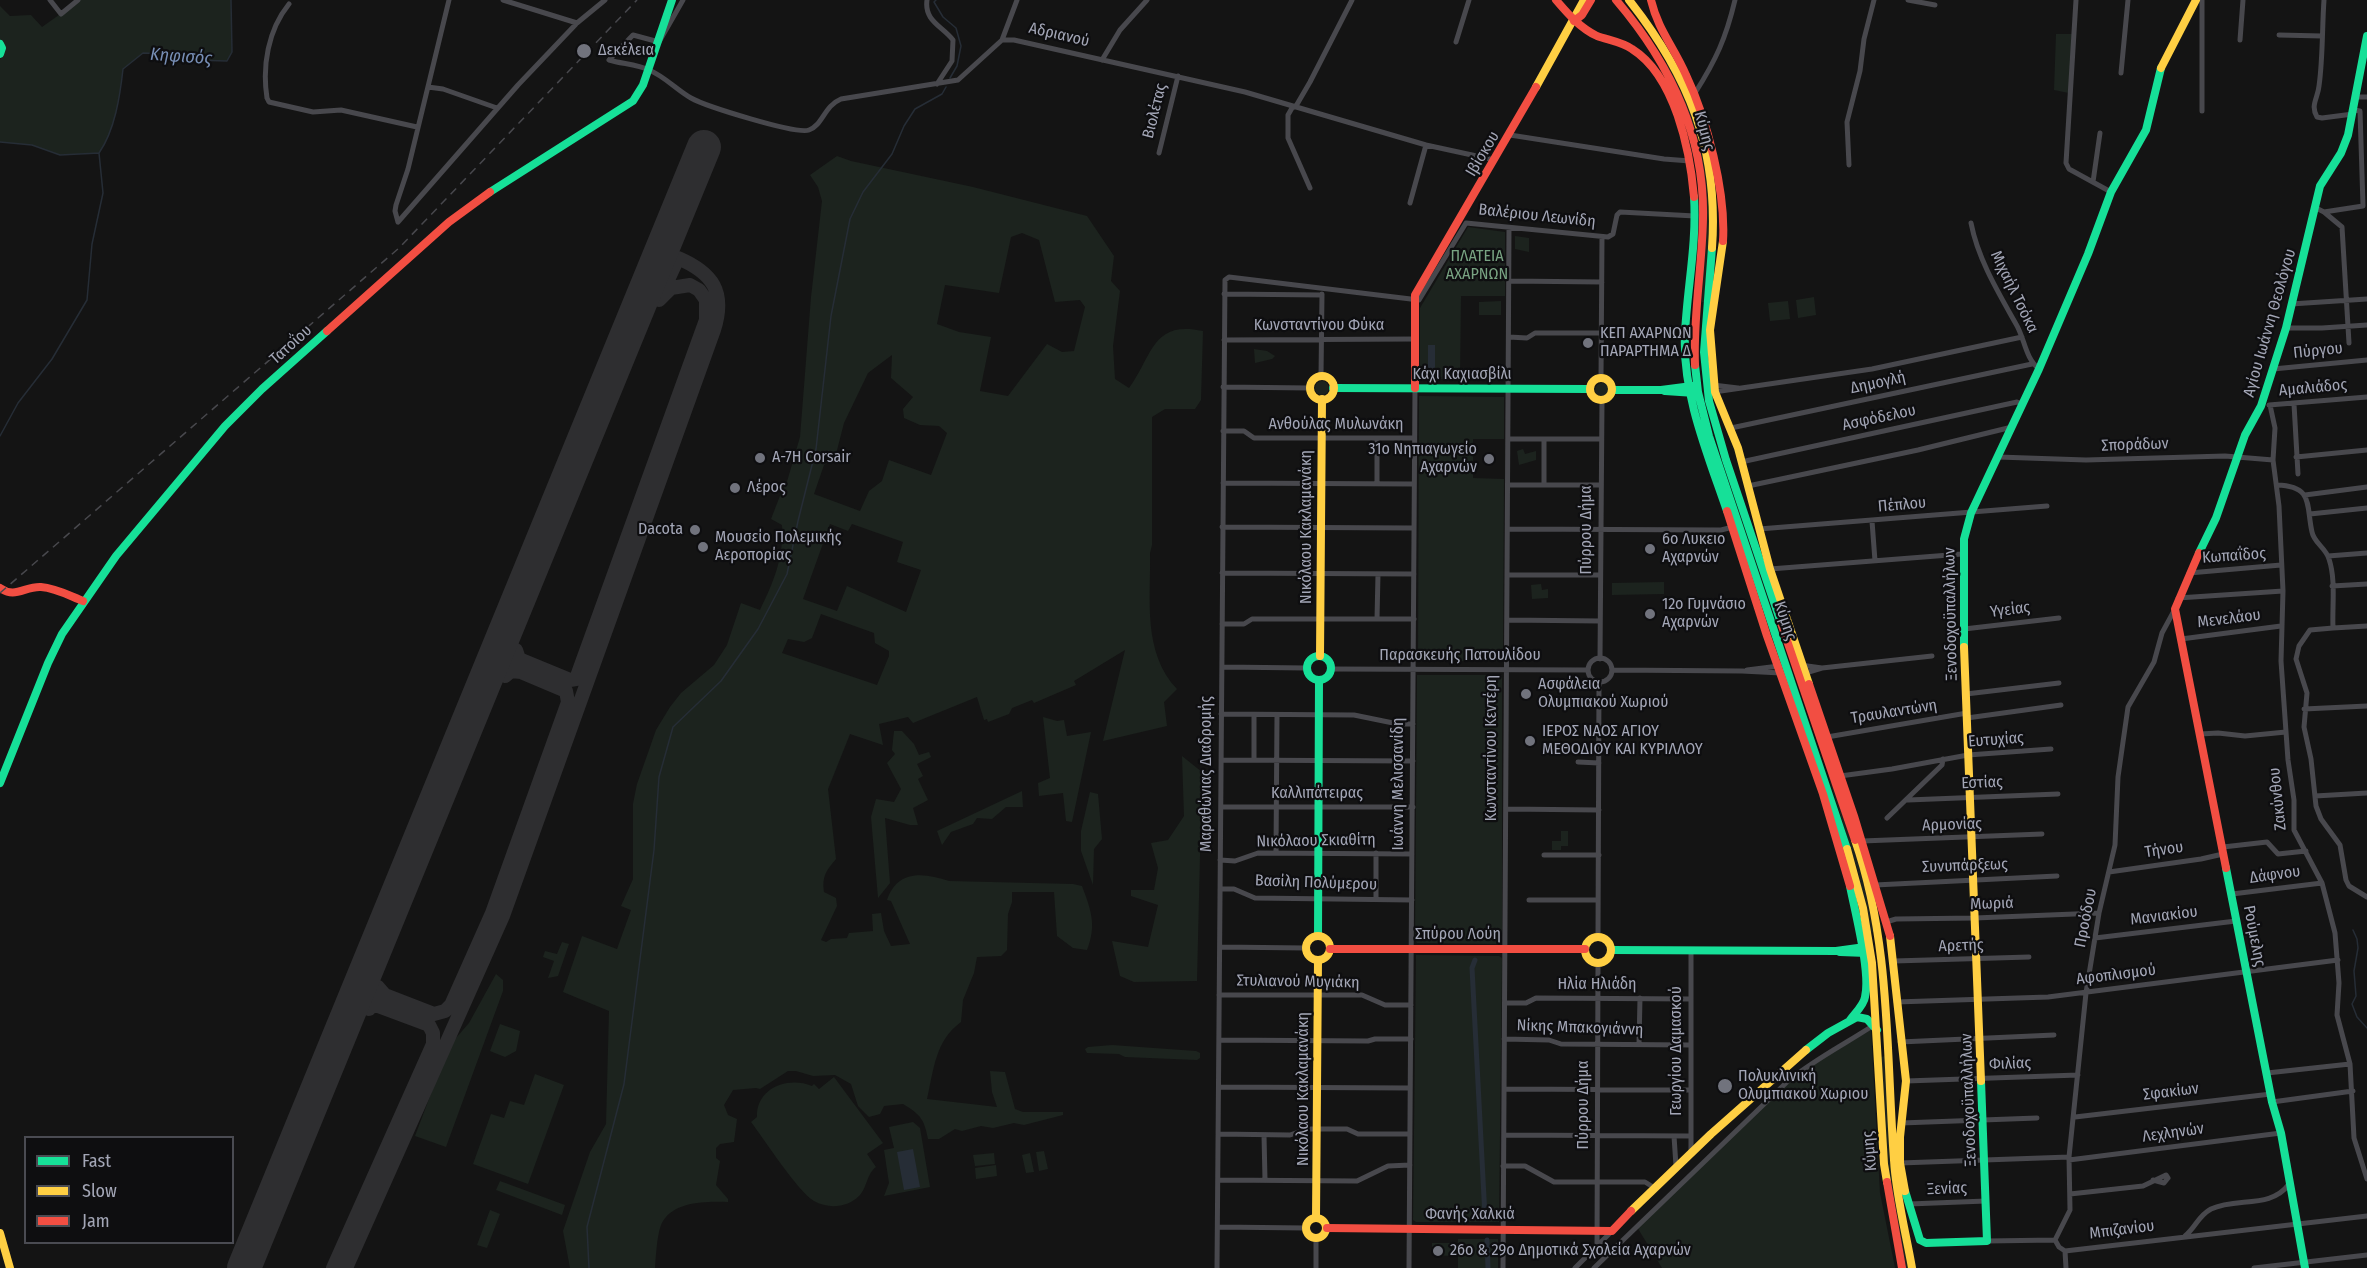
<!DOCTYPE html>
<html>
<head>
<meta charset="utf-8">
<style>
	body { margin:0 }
	#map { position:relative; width:2367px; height:1268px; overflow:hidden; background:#141414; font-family:"Fira Sans Condensed",sans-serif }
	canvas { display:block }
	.legend { position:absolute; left:24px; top:1136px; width:210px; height:108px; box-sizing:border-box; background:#0e0e10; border:2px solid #4a4b52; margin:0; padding:8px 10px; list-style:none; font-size:18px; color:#a3a6b6 }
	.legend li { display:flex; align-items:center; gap:12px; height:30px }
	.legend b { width:30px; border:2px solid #4a4b52 }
</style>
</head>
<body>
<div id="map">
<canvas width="2367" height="1268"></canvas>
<ul class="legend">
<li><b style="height:8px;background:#16e098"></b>Fast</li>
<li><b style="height:8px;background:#ffcf43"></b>Slow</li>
<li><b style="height:8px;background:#f24e42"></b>Jam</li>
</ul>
</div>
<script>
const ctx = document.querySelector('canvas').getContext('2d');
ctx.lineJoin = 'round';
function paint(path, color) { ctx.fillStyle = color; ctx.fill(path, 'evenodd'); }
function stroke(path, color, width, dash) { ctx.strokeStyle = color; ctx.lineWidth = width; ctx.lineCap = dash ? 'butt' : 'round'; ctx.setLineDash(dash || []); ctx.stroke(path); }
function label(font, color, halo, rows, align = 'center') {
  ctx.font = font + ' "Fira Sans Condensed",sans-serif'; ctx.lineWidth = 4.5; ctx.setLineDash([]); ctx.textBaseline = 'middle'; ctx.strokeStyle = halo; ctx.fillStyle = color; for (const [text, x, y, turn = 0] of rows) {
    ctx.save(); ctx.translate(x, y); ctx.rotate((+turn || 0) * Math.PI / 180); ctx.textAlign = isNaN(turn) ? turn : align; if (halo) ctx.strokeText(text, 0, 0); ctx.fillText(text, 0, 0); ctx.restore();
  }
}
paint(new Path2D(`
	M80,0H231L232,52L227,61L193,60L174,54L143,53L123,69C120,96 115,130 99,153L60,155L32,145L0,142V59L4,53L0,42V6L10,16L31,15L42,27Z
	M2056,34H2072L2069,93L2054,90Z
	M1669,62C1690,103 1709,150 1710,197C1711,232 1707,267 1704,302H1702L1705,180L1666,64Z
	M837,156L851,161L973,187L1087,216L1114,256L1111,281L1120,291L1113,346L1115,379L1129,388C1153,355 1152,320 1203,331L1201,400L1195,409H1165L1152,417V545L1150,553C1151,599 1142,652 1177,689L1164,702L1167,726L1103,741L1125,650L1074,681L1076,685L1034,703L1032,700L1012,708L1009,714L988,722L987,719L984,720L977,697L913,723L908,717L879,724L883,745L850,734L828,789L836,859C826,871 822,876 824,892L836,898L837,906L821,940L826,942L831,939L847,938L849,933L873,931L872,914L881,913L884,931L891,946L910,944L891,901L887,900C897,870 923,872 949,881L1073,884L1082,886C1091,910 1097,925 1087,950L1073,948L1057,936L1054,892H1012V902L1008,914L1007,950L1001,956L977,957L974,973L963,1000L961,1022C935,1041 934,1069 927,1099L997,1107L992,1092L990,1071L1005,1072L1015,1109L1023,1112H1063V1115L1024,1125L1014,1123L993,1128L981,1126L962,1131L955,1129L939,1139H928C924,1119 921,1115 903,1104L884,1106L880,1114L869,1117L858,1106L851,1084L835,1075L813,1076L796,1071H788L760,1089L756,1088L733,1090L724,1105L728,1115L737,1119L734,1142L720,1144L716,1148V1158L720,1161L716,1185L728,1199V1202C708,1201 675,1201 663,1221C657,1230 656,1257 655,1268H570L563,1231L590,1152L606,1124L609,1011L563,992L582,936L617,949L631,910L621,906L633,879V804L637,784L656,730L670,707L681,693L714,665L727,645L741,603L760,610C774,581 784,557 782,525L771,519L783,488L786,485L800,437L811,297L822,201L818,187L810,175ZM1022,233L1039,240L1055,302L1080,300L1085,307L1074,351L1062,352L1047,344L1008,396L980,391L991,337L959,332L937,324L945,285L999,293L1011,237ZM892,355L891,378L913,397L903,409L904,418L920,425L939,426L947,433L931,475L889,460L882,481L869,491L860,511L814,494L824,465L835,458L844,423L868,373ZM830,524L848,531L852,524L903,542L897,562L921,570L906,612L847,586L837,611L803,599ZM821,614L874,633L875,643L889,651V656L877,685L782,653L788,639L804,642L812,638Z
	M1468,227L1505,232V296H1461L1460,379H1420V308Z
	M1515,236L1529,238V252L1515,249Z
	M1814,297L1816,315L1798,318L1796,300Z
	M1501,301V315H1479V302Z
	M1788,301L1790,319L1770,321L1768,303Z
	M1254,349L1267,351L1275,356L1272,359L1255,363Z
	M1315 388a7 7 0 1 1 14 0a7 7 0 1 1-14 0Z
	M1595 390a7 7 0 1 1 14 0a7 7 0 1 1-14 0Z
	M1419,396L1504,397V439H1473V478L1504,479L1503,661H1418Z
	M1523,449L1525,454L1536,451V460L1519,465L1517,451Z
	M1664,582V594L1612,595V583Z
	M1541,584L1542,590L1548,589V598L1532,599L1531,585Z
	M1417,675H1502V940L1496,944L1417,943L1415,940Z
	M1043,717L1057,721L1064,720L1067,736L1091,732L1072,822L1066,821L1063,793L1039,796L1038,783L1050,778Z
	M894,731H902L914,744L919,755L929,752L931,757L917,764L923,776L918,779L928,800L913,808L918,825H910L885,818L890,883L878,898L871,817L876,799L894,802L901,789L887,763L895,754L892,750Z
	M1182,756L1202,772L1197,981L1134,982L1120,976L1112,941L1148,947L1158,905L1131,896V890H1154L1158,868L1151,843L1168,840L1184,816Z
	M1827,772L1833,785L1861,871L1874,932L1870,933L1858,872Z
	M1022,791L1023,807H1006L992,819L977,818L973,824L951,832L942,845L937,831Z
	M1090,792L1098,794L1102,839L1094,849L1093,885L1081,851V831Z
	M1561,831H1568V846H1561V850H1552V841H1561Z
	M562,942L569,944L558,976L548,978L554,961L543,957L545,951L557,954Z
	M1416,955L1499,956L1502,958L1499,1222H1416L1413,1220Z
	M496,974L503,980V991L446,1147L415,1136L449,1046L469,1023Z
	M500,1024L520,1031L516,1051L505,1057L490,1051Z
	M1871,1030L1880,1193L1895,1268H1662L1637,1227L1804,1068Z
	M1112,1045L1196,1051L1200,1053V1058L1197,1060L1125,1057L1119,1054L1087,1053L1085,1049L1088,1047Z
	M1885,1056L1890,1163L1908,1268H1905L1887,1164L1881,1057Z
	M535,1074L564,1085L528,1184L473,1164L491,1114L504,1118L510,1101L524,1105Z
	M834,1077L883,1143L867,1154L876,1167C865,1175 868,1192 854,1200C843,1208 826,1208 814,1201C798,1192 764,1139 751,1122L757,1117C756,1088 788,1076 812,1086L814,1084L819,1089Z
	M913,1122L920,1128L930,1187L884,1196L889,1183L884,1150L894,1148L889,1127Z
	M1044,1151L1048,1169L1039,1171L1036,1152Z
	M994,1153L995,1164L975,1166L973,1155Z
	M1030,1153L1034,1172L1026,1173L1022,1155Z
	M996,1165L997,1176L976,1179L975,1168Z
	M500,1181L565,1205L562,1215L496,1190Z
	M490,1210L500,1214L487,1248L477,1245Z
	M1458,1239H1498V1268H1458Z
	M1432,1243H1453V1256L1432,1255Z`), '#1c231e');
paint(new Path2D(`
	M1428,345H1435V377H1428Z
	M913,1149L920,1187L904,1190L897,1152Z`), '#262d36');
stroke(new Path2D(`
	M936,0L934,2L943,17L956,28L961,46L957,66L950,78
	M0,142L32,145L60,155L99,153C115,130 120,96 123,69L143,53L174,54L193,60L227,61L232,52L231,0
	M0,436L18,403L52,359L87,300L92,244L103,193L99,153
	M2353,930L2357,939L2358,948L2354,971L2356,996L2352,1004L2357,1017L2367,1028
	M589,1268L587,1227L624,1084L654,850L659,777L673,727L721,681L758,629L787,574L798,521L816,449L831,316L850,219L863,192L892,154L904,126L915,109L942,94L946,87`), '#262d36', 1.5);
stroke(new Path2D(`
	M1475,960L1472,968L1485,1217
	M1487,1240L1488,1268`), '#262d36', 5);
stroke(new Path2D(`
	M333,1268L433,1044V1033L429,1025L378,1006H371L369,1009L378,987L385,995L434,1014L445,1011L451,1005L492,913L568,702L566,691L521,672L511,671L505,676L516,650L519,659L570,680L576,679L706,320V300L699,290L690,285L671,288L659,300
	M346,1268L503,916L714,330C726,292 713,273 678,258L661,295`), '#2e2e30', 14);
stroke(new Path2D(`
	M244,1268L704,147`), '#2e2e30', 34);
stroke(new Path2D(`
	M50,0L61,14L78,0
	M503,0L577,23
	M683,0L659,42L633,35L609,60C622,64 637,64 649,70C664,76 677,90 691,98C705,106 797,135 809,130C823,125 824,106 841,99L958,80L1002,40H1014L1245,92L1426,145L1495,160
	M927,0C924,21 942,26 953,40L952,61L937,84
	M1908,0L1935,5
	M2076,0L2066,163L2069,169L2111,192
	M2202,0V111
	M2324,0C2322,28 2323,58 2319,86C2318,98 2310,105 2317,117L2322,118L2353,114
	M289,4C268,30 262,66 267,98L269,102L313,112L341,110L417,127
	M2279,35L2322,36
	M1002,40L1017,0
	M2240,40L2243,0
	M1456,42L1469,0
	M1102,60L1120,30L1147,0
	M2121,73L2128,0
	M428,87L443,89L497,108
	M1695,93C1716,60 1726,38 1735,0
	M2356,97H2367
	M1510,135L1664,159L1690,161
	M1159,153L1178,76
	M1849,165L1847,122L1860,71L1864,39L1874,0
	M2093,182L2100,133
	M1310,188L1288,138V115L1292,108L1296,106L1310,82L1352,0
	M1410,203L1426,145
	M2314,207L2324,212L2342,227L2349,343
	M2324,212L2363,206L2360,111L2354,110
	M398,222L518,85L577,23L605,0
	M398,222L395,211L396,205L408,169L449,0
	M1971,223C1978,259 1998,292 2016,324C2025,339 2025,358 2039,369
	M1509,281L1602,282
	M1224,294L1322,295
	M2291,304L2367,299
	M2286,328H2322L2367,325
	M1509,337L1527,338L1535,333H1601
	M1224,340L1415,339
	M2273,369L2367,360
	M1321,376L1322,294
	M1601,378L1602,237
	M1713,385L1738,388
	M1223,387L1310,388
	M1714,392L1872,369L2022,337
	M2294,404L2298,474
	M2269,405L2367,397
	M2270,405L2275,428L2273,460L2279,506L2283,591L2281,661L2288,760L2294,800V830L2322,883L2335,933L2339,983L2337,1015L2350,1064L2354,1138L2367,1179
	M1731,428L2032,364
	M1223,431H1244L1254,438H1414
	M1508,439H1601
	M1998,457L2086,460L2225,456L2273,460
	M2296,457L2367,450
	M1741,462L2017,402L2022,404
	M1223,483L1414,484
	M1377,484V438
	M1508,485H1601
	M1544,485V439
	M2277,485C2314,486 2306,506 2312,532C2314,543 2326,548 2329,559C2336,580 2332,606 2333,628L2310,630L2299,646L2296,659L2307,693L2304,727L2311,759L2316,806L2321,819L2340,845L2346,880L2349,886L2367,897
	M1748,486L1918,450L2012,427
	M2305,495L2367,487
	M2310,514L2367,508
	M1872,521L1875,561
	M1222,527L1414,528
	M1508,529L1721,530L1733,527
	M1759,529L2047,506
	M2328,556L2367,553
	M1770,569L1962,554
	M1222,573L1414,574
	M2189,573L2281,565
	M1507,575H1600
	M2332,586L2367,584
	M2178,598L2283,591
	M1377,619L1378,574
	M1507,620L1600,621
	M1222,624H1244L1252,619H1414
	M2333,628L2367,626
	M1964,629L2059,618
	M2181,639L2281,626
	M1588 670a12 12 0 1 1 24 0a12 12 0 1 1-24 0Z
	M1600,659L1602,401
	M1800,665L1822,668
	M1222,667L1307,668
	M1331,669L1588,670
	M1612,670L1742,671L1781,673
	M1747,670L1779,666
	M1802,674L1822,668L1932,656
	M1966,694L2059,683
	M2304,709L2367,706
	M1221,714L1354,715L1398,724H1413
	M1967,718L2061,705
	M2200,734L2218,733L2245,736L2286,732
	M1827,737L1967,713
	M1221,760L1413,761
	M1254,760V715
	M1578,762L1599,763
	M1840,776L1892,769L1968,755L2051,749
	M2315,796L2367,793
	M1908,800L2058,794
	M1221,807H1413
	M1506,809L1599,810
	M1887,818L1942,765L1943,759
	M1862,841L2042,834
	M2223,847L2267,842L2278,854L2306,851
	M1276,853L1277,715
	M1544,855H1599
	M1220,860L1235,861L1258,853L1412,854
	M2109,872L2201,859L2223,854
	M1875,885L2057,876
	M1220,889H1234L1255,898L1412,900
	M2232,894L2322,883
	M1376,899V853
	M1529,900H1598
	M1886,922L1896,919L1975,918L2099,913
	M1598,936L1599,682
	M2095,938L2236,921
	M1220,947L1306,948
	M1894,961L2029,957
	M1219,995H1362L1385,1005H1411
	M1896,1002L2048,997L2338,960
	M1505,1003H1526L1536,998L1691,999
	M1504,1039L1549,1040L1561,1044L1691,1045
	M1219,1040L1368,1041L1375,1039H1411
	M1900,1042L2054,1035
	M1639,1044L1640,998
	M2267,1073L2350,1064
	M1906,1081L2078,1075
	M1219,1087L1410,1088
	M1504,1089L1691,1090
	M2272,1102L2353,1091
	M2075,1117L2271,1094
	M1901,1123L2037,1118
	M1218,1134L1290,1135L1307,1129H1347L1358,1134H1410
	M1264,1135L1265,1180
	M1504,1135L1690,1136
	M1674,1136L1676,1166
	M1691,1152V950
	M2069,1160L2281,1133
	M1900,1163L2069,1157
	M1503,1166H1525L1554,1182H1645L1653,1187
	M1218,1180L1357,1181L1388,1166L1410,1165
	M2153,1180L2164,1183L2168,1178
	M2070,1194L2143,1186L2166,1175L2168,1178
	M1909,1204L1986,1201
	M1218,1227L1306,1228
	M2185,1236C2196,1227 2198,1216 2211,1209C2237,1197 2271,1209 2289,1184
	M2055,1240L2070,1210L2069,1157L2086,993L2099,913L2115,845L2118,777L2128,707L2154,662L2162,633L2175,609
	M1987,1241L2055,1240L2059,1247L2065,1251L2367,1216
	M1597,1248L1598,963
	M2065,1251L2066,1268
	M1217,1268L1225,280L1229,277L1419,300L1466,223L1608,237L1613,234L1617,215L1620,212L1695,216
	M1316,1268V1238
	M1409,1268L1415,388
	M1503,1268L1509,228
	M1575,1268L1612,1231
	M1594,1268L1788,1081C1815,1059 1845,1044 1874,1025
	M2254,1268L2367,1255`), '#48484d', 5);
stroke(new Path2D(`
	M0,44L2,48L0,54
	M490,192L633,101L643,85L672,0
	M1694,197C1697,244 1687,288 1685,334C1682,394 1708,455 1727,511
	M1712,248L1704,352L1709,401L1726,460L1781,623
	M1695,365L1698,392L1709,436L1847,849
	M1333,388L1590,389
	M1613,390H1661L1692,386
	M1665,391L1695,393
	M2199,553L2216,518L2245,435L2261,406L2286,328L2320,186L2341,153L2348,135L2367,36
	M1964,647V539L1971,513L2039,369L2088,254L2111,192L2146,130L2161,68
	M1307 668a12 12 0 1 1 24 0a12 12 0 1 1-24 0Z
	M0,783L48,663L62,634L116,556L225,426L262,389L327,331
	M2226,868L2272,1102L2281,1133L2305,1268
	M1318,936L1319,680
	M1611,950L1836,951L1865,947
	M1840,952L1867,953
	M1850,1020C1855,1013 1864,1005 1865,997C1871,973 1855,912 1850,886
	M1806,1050L1828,1033L1857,1017L1867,1019L1877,1030
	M1905,1191L1920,1240L1926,1243L1987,1241L1981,1081`), '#16e098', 8);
stroke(new Path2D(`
	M1629,0C1689,76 1719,150 1712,248
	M2161,68L2196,0
	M1536,87L1584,0
	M1723,241L1710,330L1715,392L1738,448L1770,569L1809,684
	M1310 388a12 12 0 1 1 24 0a12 12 0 1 1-24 0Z
	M1590 389a11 11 0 1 1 22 0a11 11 0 1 1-22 0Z
	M1964,647L1981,1081
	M1320,656L1322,399
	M1855,840C1891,943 1886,1054 1894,1160C1896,1196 1906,1233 1912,1268
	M1847,849L1863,908L1872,963L1884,1164L1887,1182
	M1306 948a12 12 0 1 1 24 0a12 12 0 1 1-24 0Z
	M1890,936L1906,1081L1900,1137V1163L1905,1191
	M1585 950a13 13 0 1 1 26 0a13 13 0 1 1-26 0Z
	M1631,1211L1711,1134L1806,1050
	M1306 1228a10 10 0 1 1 20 0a10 10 0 1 1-20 0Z
	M1316,1218L1318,960
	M0,1233L10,1268`), '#ffcf43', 8);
stroke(new Path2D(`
	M1556,0C1568,14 1580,28 1597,36C1608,40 1622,42 1632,49C1675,76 1690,150 1694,197
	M1616,0C1669,62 1705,135 1703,219C1702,268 1693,316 1695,365
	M1651,0C1658,30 1674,47 1686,75C1707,119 1726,192 1723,241
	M1574,21L1582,15L1591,0
	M327,331L449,222L490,192
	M1415,388V295L1536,87
	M1727,511L1767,636L1823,794L1850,886
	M2199,553L2175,609L2226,868
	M0,588C15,599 25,586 41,587C56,588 70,596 83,601
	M1781,623L1855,840
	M1809,684L1854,816L1890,936
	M1330,949H1585
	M1887,1182L1902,1268
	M1327,1228L1612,1231L1631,1211`), '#f24e42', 8);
stroke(new Path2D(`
	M0,593L399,248L637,0`), '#48484d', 1.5, [8, 6]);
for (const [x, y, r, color] of [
	[584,51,8,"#71737d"],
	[1588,343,6,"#71737d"],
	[760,458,6,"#71737d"],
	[1489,459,6,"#71737d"],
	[735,488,6,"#71737d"],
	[695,530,6,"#71737d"],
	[703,547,6,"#71737d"],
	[1650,549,6,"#71737d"],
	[1650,614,6,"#71737d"],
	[1526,694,6,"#71737d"],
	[1530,741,6,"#71737d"],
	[1725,1086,8,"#71737d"],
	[1438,1251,6,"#71737d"]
]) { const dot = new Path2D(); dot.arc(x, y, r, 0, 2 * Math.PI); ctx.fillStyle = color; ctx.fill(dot); stroke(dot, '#0e0e10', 2); }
label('16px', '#a3a6b6', '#0e0e10', [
	["Αδριανού",1059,35,13],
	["Βιολέτας",1155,111,-76],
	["Κύμης",1704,131,75],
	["Ιβίσκου",1483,154,-59],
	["Βαλέριου Λεωνίδη",1537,216,6],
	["Μιχαήλ Τσόκα",2014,292,64],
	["Αγίου Ιωάννη Θεολόγου",2270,323,-74],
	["Κωνσταντίνου Φύκα",1319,326],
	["Τατοΐου",291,345,-42],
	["Πύργου",2318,351,-6],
	["Κάχι Καχιασβίλι",1462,375],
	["Δημογλή",1878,383,-12],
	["Αμαλιάδος",2313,388,-5],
	["Ασφόδελου",1879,418,-12],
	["Ανθούλας Μυλωνάκη",1336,425],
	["Σποράδων",2135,445,-2],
	["Πέπλου",1902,505,-5],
	["Νικόλαου Κακλαμανάκη",1307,527,-90],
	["Πύρρου Δήμα",1587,530,-90],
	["Κωπαΐδος",2234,556,-4],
	["Υγείας",2010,610,-7],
	["Ξενοδοχοϋπαλλήλων",1951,614,-91],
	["Μενελάου",2229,619,-7],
	["Κύμης",1785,621,71],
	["Παρασκευής Πατουλίδου",1460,656],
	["Τραυλαντώνη",1894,712,-9],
	["Ευτυχίας",1996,740,-4],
	["Κωνσταντίνου Κεντέρη",1492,748,-90],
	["Μαραθώνιας Διαδρομής",1207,774,-90],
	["Εστίας",1982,783,-2],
	["Ιωάννη Μελισσανίδη",1399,784,-90],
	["Καλλιπάτειρας",1317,794],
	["Ζακύνθου",2278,799,-96],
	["Αρμονίας",1952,825,-2],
	["Νικόλαου Σκιαθίτη",1316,841,-1],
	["Τήνου",2164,850,-8],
	["Συνυπάρξεως",1965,866,-2],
	["Δάφνου",2275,875,-8],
	["Βασίλη Πολύμερου",1316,883,2],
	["Μωριά",1992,904,-2],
	["Μανιακίου",2164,916,-7],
	["Προόδου",2086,918,-79],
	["Σπύρου Λούη",1458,935],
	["Ρούμελης",2254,936,79],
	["Αρετής",1961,946,-2],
	["Αφοπλισμού",2116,975,-7],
	["Στυλιανού Μυγιάκη",1298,982,1],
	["Ηλία Ηλιάδη",1597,985],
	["Νίκης Μπακογιάννη",1580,1028,2],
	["Γεωργίου Δαμασκού",1677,1051,-90],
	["Φιλίας",2010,1064,-2],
	["Νικόλαου Κακλαμανάκη",1304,1089,-90],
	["Σφακίων",2171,1092,-7],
	["Ξενοδοχοϋπαλλήλων",1969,1100,-92],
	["Πύρρου Δήμα",1584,1105,-90],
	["Λεχληνών",2173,1133,-8],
	["Κύμης",1870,1151,-95],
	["Ξενίας",1947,1189,-2],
	["Φανής Χαλκιά",1470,1215],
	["Μπιζανίου",2122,1230,-7]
]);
label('16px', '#a3a6b6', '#0e0e10', [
	["Δεκέλεια",598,51],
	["ΚΕΠ ΑΧΑΡΝΩΝ",1600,334],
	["ΠΑΡΑΡΤΗΜΑ Δ",1600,352],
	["31ο Νηπιαγωγείο",1477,450,"right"],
	["Αχαρνών",1477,468,"right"],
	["A-7H Corsair",772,458],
	["Λέρος",747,488],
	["Dacota",683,530,"right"],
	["Μουσείο Πολεμικής",715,538],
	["Αεροπορίας",715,556],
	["6ο Λυκειο",1662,540],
	["Αχαρνών",1662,558],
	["12ο Γυμνάσιο",1662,605],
	["Αχαρνών",1662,623],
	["Ασφάλεια",1538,685],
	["Ολυμπιακού Χωριού",1538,703],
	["ΙΕΡΟΣ ΝΑΟΣ ΑΓΙΟΥ",1542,732],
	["ΜΕΘΟΔΙΟΥ ΚΑΙ ΚΥΡΙΛΛΟΥ",1542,750],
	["Πολυκλινική",1738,1077],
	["Ολυμπιακού Χωριου",1738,1095],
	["26ο & 29ο Δημοτικά Σχολεία Αχαρνών",1450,1251]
], 'left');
label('16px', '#78a382', '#0e0e10', [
	["ΠΛΑΤΕΙΑ",1477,257],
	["ΑΧΑΡΝΩΝ",1477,275]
]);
label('italic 18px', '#778eb5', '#0e0e10', [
	["Κηφισός",181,57,4]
]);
</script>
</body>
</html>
